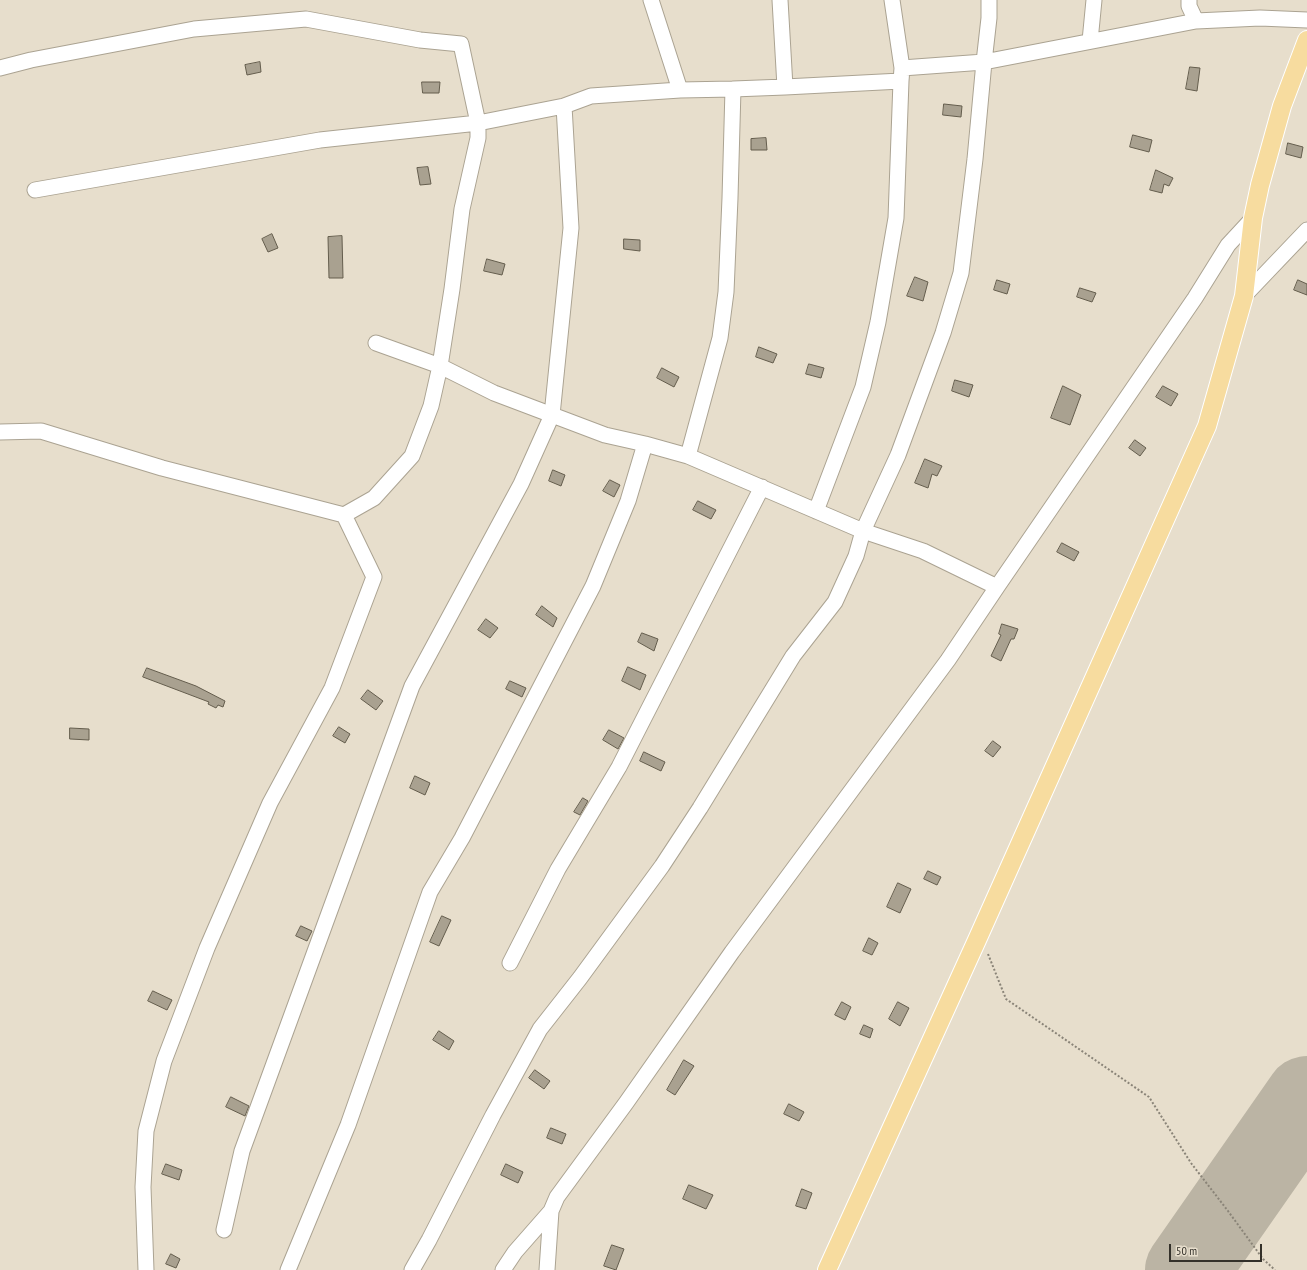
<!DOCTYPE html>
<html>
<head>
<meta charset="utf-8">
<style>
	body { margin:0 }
	#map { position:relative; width:1307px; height:1270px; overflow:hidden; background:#e7decc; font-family:"PT Sans Narrow",sans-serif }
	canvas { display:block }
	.scale { position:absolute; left:1169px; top:1244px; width:93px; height:18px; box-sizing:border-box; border:2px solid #34312a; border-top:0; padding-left:5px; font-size:12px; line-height:14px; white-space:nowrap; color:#34312a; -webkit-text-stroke:3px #e7decc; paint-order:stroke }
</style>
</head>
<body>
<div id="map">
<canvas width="1307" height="1270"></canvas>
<div class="scale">50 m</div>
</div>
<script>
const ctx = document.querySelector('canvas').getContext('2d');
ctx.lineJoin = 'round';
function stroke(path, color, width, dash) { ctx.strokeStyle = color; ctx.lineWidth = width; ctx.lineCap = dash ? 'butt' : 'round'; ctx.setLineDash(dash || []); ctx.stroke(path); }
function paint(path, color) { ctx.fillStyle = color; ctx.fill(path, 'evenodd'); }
stroke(new Path2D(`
	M1187,1270L1307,1098`), '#bbb4a4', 84);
const building = new Path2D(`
	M260,62L261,72L247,75L245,65Z
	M1190,67L1200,68L1197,91L1186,89Z
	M422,82H440L439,93H423Z
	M944,104L962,106L961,117L943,115Z
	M1133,135L1152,140L1149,152L1130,147Z
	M766,138L767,150H751V139Z
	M1288,143L1303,147L1301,158L1286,154Z
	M428,167L431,184L420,185L417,168Z
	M1156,170L1173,178L1169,186L1164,184L1162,193L1150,190Z
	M272,234L278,248L268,252L262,239Z
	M342,236L343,278H329L328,237Z
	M624,239L640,240V251L624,249Z
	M487,259L505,264L502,275L484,271Z
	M915,277L928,282L923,301L907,296Z
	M997,280L1010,284L1007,294L994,290Z
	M1298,280L1307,284V295L1294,290Z
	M1080,288L1096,293L1092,302L1077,297Z
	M759,347L777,354L773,363L756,357Z
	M809,364L824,368L821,378L806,374Z
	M662,368L679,377L674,387L657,378Z
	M955,380L973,385L969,397L952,391Z
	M1063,386L1081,395L1070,425L1051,418Z
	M1163,386L1178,394L1171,406L1156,397Z
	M1135,440L1146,448L1140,456L1129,448Z
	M925,459L942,466L937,476L932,474L928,488L915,483Z
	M553,470L565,475L561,486L549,481Z
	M610,480L620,485L614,497L603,491Z
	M698,501L716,510L711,519L693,510Z
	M1062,543L1079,552L1074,561L1057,552Z
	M542,606L557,618L553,627L536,615Z
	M486,619L498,628L490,638L478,630Z
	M1002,624L1018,629L1014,639H1011L1001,661L991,656L1001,635L999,634Z
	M642,633L658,639L654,651L638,642Z
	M628,667L646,675L640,690L622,681Z
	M147,668L196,686L225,701L223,707L218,705L216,708L208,704L209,702L143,677Z
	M510,681L526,688L522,697L506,689Z
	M368,690L383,701L376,710L361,699Z
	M339,727L350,734L345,743L333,736Z
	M70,728L89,729V740L70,739Z
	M609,730L624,738L618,749L603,740Z
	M993,741L1001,747L993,757L985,751Z
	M644,752L665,762L661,771L640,761Z
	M415,776L430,783L425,795L410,788Z
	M583,798L588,801L580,815L574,812Z
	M928,871L941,877L937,885L924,879Z
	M898,883L911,889L900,913L887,907Z
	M442,916L451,920L439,946L430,942Z
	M301,926L312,931L307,941L296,936Z
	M869,938L878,943L872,955L863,951Z
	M153,991L172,1000L167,1010L148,1001Z
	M842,1002L851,1007L845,1020L835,1015Z
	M898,1002L909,1008L900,1026L889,1019Z
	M864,1025L873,1029L870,1038L860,1034Z
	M439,1031L454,1041L449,1050L433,1040Z
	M684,1060L694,1066L675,1095L667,1090Z
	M535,1070L550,1081L544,1089L529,1078Z
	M231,1097L249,1106L245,1116L226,1107Z
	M789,1104L804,1112L799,1121L784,1114Z
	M551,1128L566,1134L562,1144L547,1138Z
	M166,1164L182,1170L179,1180L162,1174Z
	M506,1164L523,1172L518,1183L501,1175Z
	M689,1185L713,1195L706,1209L683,1199Z
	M802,1189L812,1193L806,1209L796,1206Z
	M612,1245L624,1249L616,1270L604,1266Z
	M171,1254L180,1259L176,1268L166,1264Z`);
paint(building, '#a9a190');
stroke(building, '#645d4d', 1);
const minor = new Path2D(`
	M651,0L680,90
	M780,0L785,87L901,81L902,68L984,62L975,159L961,273L943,333L898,455L863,531L923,551L997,587
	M892,0L902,68
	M989,0V18L984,62L1196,21
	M1189,0V6L1196,21L1260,18L1307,20
	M1090,41L1094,0
	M0,68L31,60L194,29L306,19L420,40L461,44L478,123V138L462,209L452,289L440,366L431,406L412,456L374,498L344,515
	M35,190L320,140L478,123L564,106L591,96L680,90L733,89
	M1244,296L1307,230
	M376,343L440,366L494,393L605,435L645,444L688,456
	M0,432L41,431L162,468L344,515L374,577L332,688L270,803L207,948L164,1061L146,1131L143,1187L146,1270
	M816,511L863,387L878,322L896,218L901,81
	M510,963L558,869L619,767L762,487
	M224,1230L242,1151L412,686L521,484L552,415L571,228L564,106
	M288,1270L348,1125L430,892L462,838L593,586L628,501L645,444
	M412,1270L429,1240L493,1115L540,1029L580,978L662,866L700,808L793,656L835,602L856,556L863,531L688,456L720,338L726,292L730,198L733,89L785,87
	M503,1270L515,1252L551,1211L557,1197L626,1103L732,952L948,660L997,587L1195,298L1228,245L1253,218
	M547,1270L551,1211`);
const major = new Path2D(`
	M827,1270L977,940L1207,426L1244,296L1253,218L1260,185L1282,106L1307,40`);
stroke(minor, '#aba392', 17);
stroke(major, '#fff', 20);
stroke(new Path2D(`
	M988,954L1006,999L1149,1097L1191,1163L1228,1211L1263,1259L1275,1270`), '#8a8478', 2, [2, 2]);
stroke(minor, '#fff', 15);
stroke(major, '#f7dc9f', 18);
</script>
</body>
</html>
